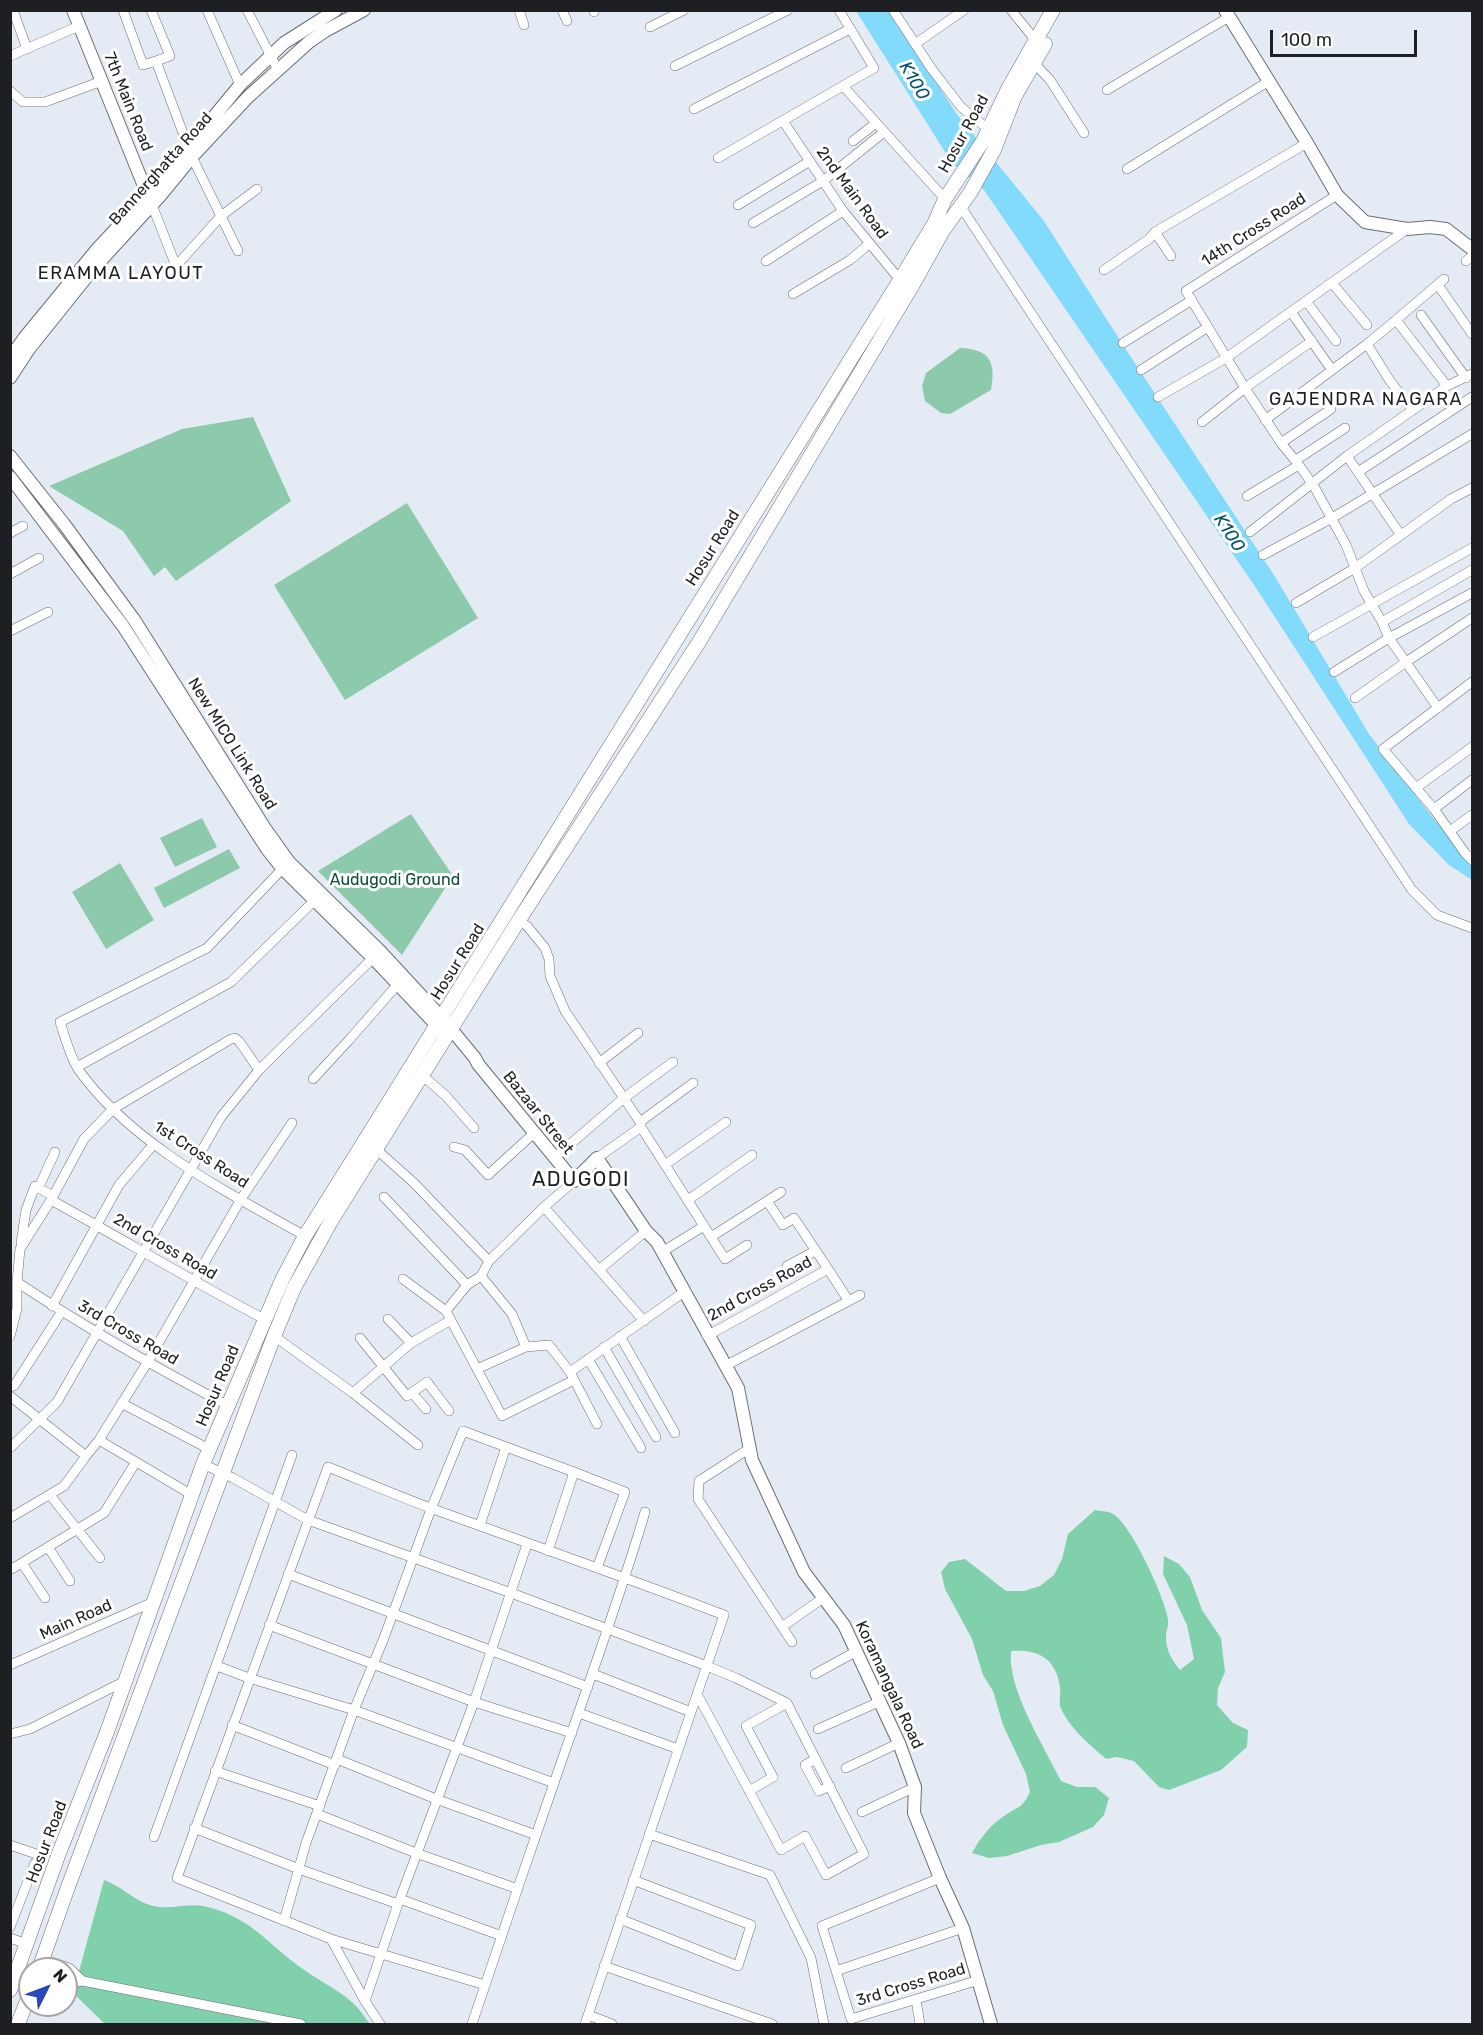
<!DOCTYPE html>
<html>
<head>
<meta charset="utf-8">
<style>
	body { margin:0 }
	#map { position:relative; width:1483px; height:2035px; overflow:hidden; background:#e5ebf4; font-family:Rubik,sans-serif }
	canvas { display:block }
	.frame { position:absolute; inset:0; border:12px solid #1d1f22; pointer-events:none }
	.north { position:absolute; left:18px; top:1957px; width:60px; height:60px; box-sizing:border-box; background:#fff; border:2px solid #a5a5a7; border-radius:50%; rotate:48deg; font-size:16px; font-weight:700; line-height:24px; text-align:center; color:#1d1f22 }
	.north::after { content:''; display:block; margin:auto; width:21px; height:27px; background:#2c47b7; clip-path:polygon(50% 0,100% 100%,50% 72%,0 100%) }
	.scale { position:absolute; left:1270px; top:30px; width:147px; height:27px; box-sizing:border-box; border:3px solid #1d1f22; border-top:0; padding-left:8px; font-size:18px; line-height:21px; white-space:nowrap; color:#1d1f22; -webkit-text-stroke:4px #fff; paint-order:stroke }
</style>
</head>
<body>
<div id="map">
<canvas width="1483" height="2035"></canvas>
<div class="frame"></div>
<div class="north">N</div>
<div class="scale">100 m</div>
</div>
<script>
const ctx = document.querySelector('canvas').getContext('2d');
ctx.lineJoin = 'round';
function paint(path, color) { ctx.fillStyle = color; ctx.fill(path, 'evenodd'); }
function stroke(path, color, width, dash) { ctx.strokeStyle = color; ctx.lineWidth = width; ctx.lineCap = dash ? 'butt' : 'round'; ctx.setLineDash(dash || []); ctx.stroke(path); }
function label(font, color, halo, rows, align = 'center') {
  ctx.font = font + ' Rubik,sans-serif'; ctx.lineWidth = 6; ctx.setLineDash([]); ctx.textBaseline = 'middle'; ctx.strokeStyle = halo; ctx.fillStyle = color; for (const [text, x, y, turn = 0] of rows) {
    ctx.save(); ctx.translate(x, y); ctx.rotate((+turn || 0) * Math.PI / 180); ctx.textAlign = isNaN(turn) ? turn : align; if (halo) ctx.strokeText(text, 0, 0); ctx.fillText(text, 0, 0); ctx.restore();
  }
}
paint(new Path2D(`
	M960,348C991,349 996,363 991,390L950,414L941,413L925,401L922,386L926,373Z
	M253,417L291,501L176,581L165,567L154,576L123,531L49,486L182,429Z
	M407,503L478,618L345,700L274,585Z
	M411,814L453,876L402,955L318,871Z
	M202,818L217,847L175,867L160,838Z
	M229,849L240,868L164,908L154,888Z
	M120,863L154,920L106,949L72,892Z`), '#8dcaac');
paint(new Path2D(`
	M1095,1510C1100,1511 1109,1511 1113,1514C1131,1524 1165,1598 1168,1619C1169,1625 1166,1631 1166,1637C1166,1651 1172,1660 1180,1670L1194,1659L1187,1625L1163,1574L1164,1556L1179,1564L1190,1577L1202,1610L1221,1638L1225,1672L1218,1688L1217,1705L1233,1723L1248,1730L1247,1747L1221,1770L1169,1790L1159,1787L1134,1761L1117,1757L1106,1759C1090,1745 1068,1727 1060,1706C1059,1701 1061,1693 1060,1687C1056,1658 1038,1649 1011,1651C1007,1689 1044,1746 1061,1781L1077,1787H1095L1109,1798L1104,1815L1093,1827L1059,1842L1041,1845L1007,1856L989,1858L972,1853C980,1838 992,1823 1007,1814C1022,1804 1021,1809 1030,1792L1026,1774L1003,1725L993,1691L983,1675L972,1639L945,1589L941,1572L949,1562L965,1559L1006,1591H1024L1040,1586L1054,1575L1062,1559L1068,1534Z
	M104,1880C122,1886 134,1901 153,1906C170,1910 187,1903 203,1906C248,1916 262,1938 296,1964C314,1978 336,1988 353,2003C360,2009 365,2018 370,2024H105L73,1993Z`), '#80d1ab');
paint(new Path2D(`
	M856,11H890L956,113L1044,221L1125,348L1274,575L1369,734L1430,814L1472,864V880L1449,865L1409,824L1256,588L984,190L952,163Z`), '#83dbfc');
const street = new Path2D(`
	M13,10L27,49
	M123,10L143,65L156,61
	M151,10L170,56L156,61L192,157L238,251
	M207,10L240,85
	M247,10L278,70
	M519,10L524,25
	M562,10L567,21
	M594,10V12
	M893,10L931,68L961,107L989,130
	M1011,10L1036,41
	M650,27L684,10
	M915,44L964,10
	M10,56L79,26
	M1034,63L1050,80L1084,133
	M675,66L788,10
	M843,86L945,199
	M1107,90L1229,17
	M10,91L23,102H45L102,81
	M694,109L850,29
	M783,121L843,211L900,280
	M853,141L876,123
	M718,158L874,68L839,10
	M1127,169L1269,81
	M1337,195L1186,291L1245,388L1281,443L1299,465L1315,488L1346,545L1364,591L1382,622L1389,638L1438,708
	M152,205L176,266L221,216L257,189
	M738,205L810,161
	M961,207L1412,890L1437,915L1472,928
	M753,223L823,181L884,132
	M1155,232L1171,256
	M766,261L843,211
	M1466,261L1472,256
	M1104,270L1149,239L1155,232L1307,143
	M1444,279L1396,320L1447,386
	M1332,283L1367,325
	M1438,285L1472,334
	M793,294L850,260L869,244
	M1306,301L1336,341
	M1291,312L1332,370
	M1421,315L1466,378
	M1123,343L1192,300
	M1367,344L1390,381L1413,410
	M1141,370L1208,327
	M1158,397L1226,358L1407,229
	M1265,420L1367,344L1396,320
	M1202,422L1245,388L1312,341
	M1281,443L1331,409
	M1347,456L1400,534
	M1296,460L1345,428
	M1358,472L1472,397
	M1247,496L1299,465
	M1250,532L1347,456L1447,386L1472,374
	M10,533L23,526
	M1263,555L1332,518L1472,434
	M10,574L39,558
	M1296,603L1355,568L1451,499L1472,488
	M1382,622L1472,570
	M10,631L48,612
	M1313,637L1472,548
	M1334,672L1389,638L1472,593
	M1472,682L1383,749L1434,809L1465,853L1472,860
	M1355,698L1406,662L1472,618
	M1416,788L1472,747
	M1434,809L1472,780
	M1450,831L1472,815
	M287,864L207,948L60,1022C65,1037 70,1056 78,1069C131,1144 227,1192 305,1236
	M519,920L527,926L545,948L549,959L550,976L565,1011L640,1122L641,1127L725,1259L747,1245
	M599,1063L638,1033
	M77,1067L231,982L318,897
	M422,1075L446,1096L474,1128
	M313,1079L349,1040L398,984
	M640,1122L693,1083
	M454,1147L465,1150L488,1175L533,1134
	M376,1149L414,1183L489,1261
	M554,1158L624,1098L673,1062
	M597,1158L641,1127
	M666,1164L726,1122
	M38,1189L55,1152
	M384,1197L467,1285
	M51,1200C122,1239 192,1281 264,1319
	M688,1200L752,1155
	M767,1201L783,1225L794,1218L828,1269
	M544,1207L644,1321
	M711,1237L781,1192
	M21,1243L26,1210L35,1186L53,1196
	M662,1252L704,1226
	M787,1266L815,1251
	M600,1269L646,1231
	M481,1276L512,1314L526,1347
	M403,1279L446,1311L502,1416L574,1380
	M17,1282C84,1327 155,1367 227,1405
	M52,1306L119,1185L153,1145
	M446,1311L467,1285L481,1276L489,1261L544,1207L574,1181
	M388,1319L411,1343
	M10,1336L17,1309V1282L20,1249L51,1200L84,1139L113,1109L231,1039L235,1038L239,1041L259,1070
	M274,1336L353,1393L418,1445
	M620,1336L675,1433
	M707,1336L828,1269L848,1300
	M360,1338L407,1396L427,1382L449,1411
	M604,1347L656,1437
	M588,1359L641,1448
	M725,1366L860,1295
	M477,1369L526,1347L549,1345L570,1372
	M10,1387L14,1386L62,1311
	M353,1393L411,1343L451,1320
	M412,1393L426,1409
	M10,1396L86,1456
	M123,1404L209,1449
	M597,1424L570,1372L684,1292
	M99,1440L192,1495
	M10,1448L57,1402L221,1117L259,1070L373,958
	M750,1448L699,1481L698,1499L792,1642
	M203,1464L233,1478L308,1520L511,1593L707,1666L736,1678L787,1703L864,1854L826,1875L805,1836L781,1850L697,1694
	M574,1472L625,1492L597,1568
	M50,1495L100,1558
	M10,1518L64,1486L86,1456L99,1440L147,1363L241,1199L292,1123
	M480,1525L506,1447
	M48,1547L70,1581
	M22,1563L45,1598
	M10,1570L104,1513L136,1462
	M288,1574L588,1687
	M269,1625L474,1702L572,1733
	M782,1627L823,1598
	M10,1665L153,1602
	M217,1666L249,1678L354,1710L554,1783
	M593,1674L691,1712
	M815,1674L857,1651
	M579,1713L678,1749
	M232,1725L335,1765
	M818,1729L881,1701
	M10,1734L30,1729L125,1681
	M337,1759L436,1799L536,1835
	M816,1759L805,1765L819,1791L830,1786
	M846,1768L899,1743
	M215,1771L320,1806
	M749,1791L773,1777L746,1726L787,1703
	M862,1812L915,1787
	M317,1814L416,1853L518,1889
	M194,1828L299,1869L398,1904
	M649,1834L770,1875L811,1958L824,2024
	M154,1837L292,1455
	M10,1845L45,1857
	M940,1878L822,1926L851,2019L979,1980
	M400,1899L502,1936
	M620,1919L738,1966L751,1925L633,1880
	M284,1921L306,1843L354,1710L384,1638L431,1509L463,1431L574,1472L548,1551
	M10,1927L35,1863L44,1857
	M10,1938L27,1944
	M331,1939L365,2001
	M43,1959L69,1968L83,1981
	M604,1966L772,2024
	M836,1971L963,1928
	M66,1983L83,1981L301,2024
	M485,1985L331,1939L177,1878L328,1467C363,1481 398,1496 433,1509C530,1544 628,1578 724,1615L585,2024
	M916,2000L920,2024
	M588,2015L612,2024
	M380,2024L365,2001L398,1904L474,1702L527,1544
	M472,2024C499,1944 526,1863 554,1783C585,1693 618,1604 645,1512`);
const secondary = new Path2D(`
	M73,10L150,201
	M1225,10L1307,143L1337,195L1365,222L1407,229L1430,227L1446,229L1472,249
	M10,358L25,337L98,248L160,182L240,85L284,43L336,10
	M10,378L29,349L93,269L160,196L192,157L248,97L309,42L325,31L364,10
	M10,456L64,524L135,621L264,827L289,862L380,951L442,1018L475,1058L478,1064L574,1181L597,1158L646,1231L657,1242L738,1388L752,1460L804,1572L844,1625L899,1743L915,1787L914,1813L940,1878L963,1928L991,2024
	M10,477L123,626L267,849L282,868L373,958L442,1031`);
const primary = new Path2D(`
	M39,1969L68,1887L274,1336L294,1288L331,1221L519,920L699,642L912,286L942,232L970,193L994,150L1015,96L1045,44
	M10,1990L59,1853L107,1732L203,1464L282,1280L305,1236C505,918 702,598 900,280L934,224L945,199L983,141L1008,89L1053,10
	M18,2024L30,1993`);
stroke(street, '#696e76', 10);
stroke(secondary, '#696e76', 14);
stroke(primary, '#696e76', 15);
stroke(street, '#fff', 9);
stroke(secondary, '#fff', 12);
stroke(primary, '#fff', 14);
label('16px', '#1d1f22', '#fff', [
	["7th Main Road",128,102,68],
	["Hosur Road",964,134,-61],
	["Bannerghatta Road",161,169,-48],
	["2nd Main Road",852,193,54],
	["14th Cross Road",1254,230,-33],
	["Hosur Road",713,548,-58],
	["New MICO Link Road",232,744,58],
	["Hosur Road",458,962,-58],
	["Bazaar Street",538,1113,51],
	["1st Cross Road",201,1155,33],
	["2nd Cross Road",165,1247,30],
	["2nd Cross Road",760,1289,-29],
	["3rd Cross Road",128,1333,30],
	["Hosur Road",218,1386,-67],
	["Main Road",76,1620,-24],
	["Koramangala Road",889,1685,65],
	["Hosur Road",47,1842,-69],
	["3rd Cross Road",911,1985,-17]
]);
label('16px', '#0d4f37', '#fff', [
	["Audugodi Ground",395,880]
]);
label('italic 18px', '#045369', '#fff', [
	["K100",914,81,59],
	["K100",1229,533,57]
]);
ctx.letterSpacing = '1.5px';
label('18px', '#1d1f22', '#fff', [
	["ERAMMA LAYOUT",121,274],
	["GAJENDRA NAGARA",1366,400]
]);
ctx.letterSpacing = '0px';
ctx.letterSpacing = '1.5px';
label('20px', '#1d1f22', '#fff', [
	["ADUGODI",581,1180]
]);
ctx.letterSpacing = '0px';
</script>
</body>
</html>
